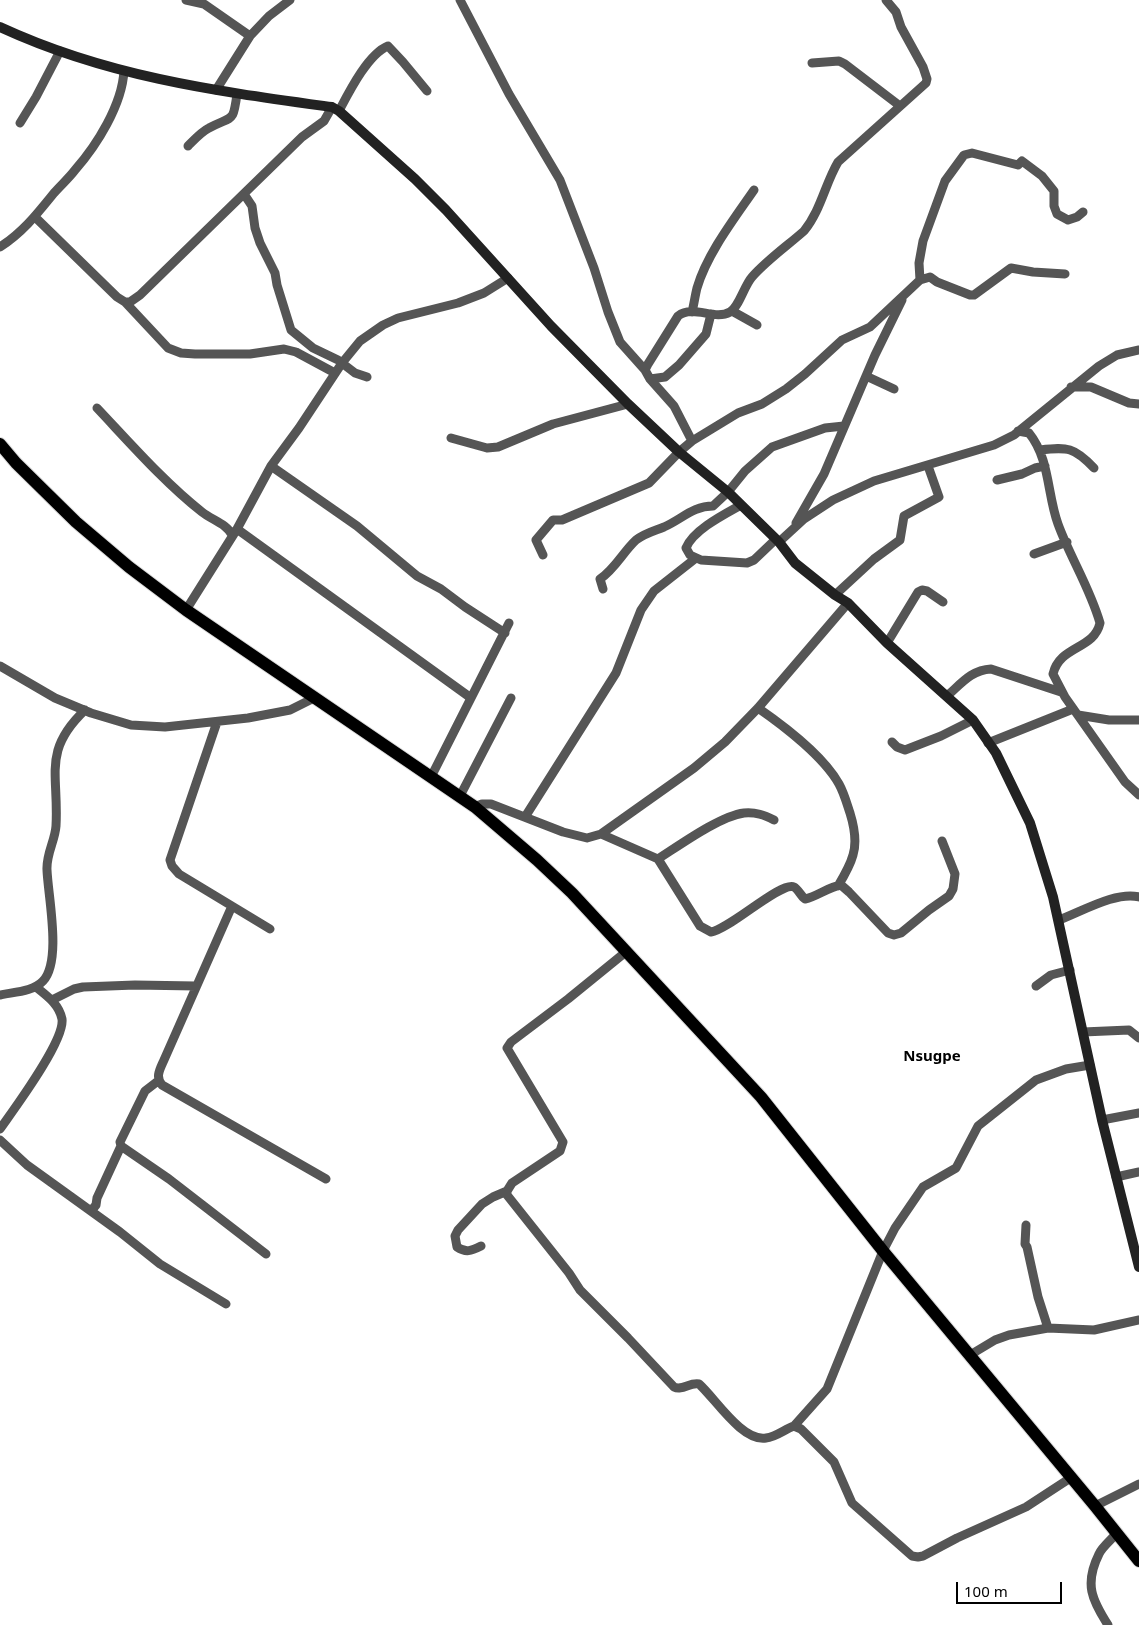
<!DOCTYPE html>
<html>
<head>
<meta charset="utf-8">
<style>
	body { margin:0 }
	#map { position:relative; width:1139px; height:1625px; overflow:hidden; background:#fff; font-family:"Noto Sans",sans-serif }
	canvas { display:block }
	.scale { position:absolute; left:956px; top:1582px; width:106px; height:22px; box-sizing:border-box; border:2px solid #000; border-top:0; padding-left:6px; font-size:15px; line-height:18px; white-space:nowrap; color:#000; -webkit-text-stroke:4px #fff; paint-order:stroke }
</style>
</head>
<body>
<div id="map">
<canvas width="1139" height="1625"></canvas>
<div class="scale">100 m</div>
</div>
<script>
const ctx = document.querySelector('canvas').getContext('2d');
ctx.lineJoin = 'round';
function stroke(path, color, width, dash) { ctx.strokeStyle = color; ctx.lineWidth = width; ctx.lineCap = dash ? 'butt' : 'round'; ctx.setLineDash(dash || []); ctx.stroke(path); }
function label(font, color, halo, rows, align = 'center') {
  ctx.font = font + ' "Noto Sans",sans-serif'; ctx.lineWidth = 4.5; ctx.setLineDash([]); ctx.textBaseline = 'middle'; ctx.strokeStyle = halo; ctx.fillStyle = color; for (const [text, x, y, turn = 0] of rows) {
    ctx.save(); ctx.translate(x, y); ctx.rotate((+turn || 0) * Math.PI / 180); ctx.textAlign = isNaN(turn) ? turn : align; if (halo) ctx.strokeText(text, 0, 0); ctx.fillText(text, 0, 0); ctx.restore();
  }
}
const primary = new Path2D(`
	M0,444L16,463L76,522L129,567L186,610L475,807L537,860L572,893L761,1097L883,1251L1095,1506L1139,1561`);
stroke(primary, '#dbdbdb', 14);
stroke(new Path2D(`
	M186,0L204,4L250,36
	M460,0L509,94L560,180L594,268L608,312L620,342L645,370
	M812,63L839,61L845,64L900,106
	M216,90L250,36L269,16L290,0
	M339,111C349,92 368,54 388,46L403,62L427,91
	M20,123L36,97L60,51
	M188,146C194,140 201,132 209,128C233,115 233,124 237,94
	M244,194L252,206L255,228L260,243L275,273L277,285L291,330L313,348L338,360L355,373L367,377
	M35,217L117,297L125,302H130L140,295L302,137L324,121L332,107
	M0,247C23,232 37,214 54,193C61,185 69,178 75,170C97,145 122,105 124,71
	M920,280L919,263L923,241L945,181L964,155L972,153L1018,165L1022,161L1042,176L1054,191V206L1057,214L1068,220L1077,217L1083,212
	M125,302L168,348L181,353L195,354H250L284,349L296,352L335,373
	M732,311L757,325
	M692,312C694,304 695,296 697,288C707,254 734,219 754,190
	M866,376L894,389
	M650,379L665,377L679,365L706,334L711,314
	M1071,387H1091L1129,403L1139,404
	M97,408C130,443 165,483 202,512C212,520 227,524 232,535
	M1018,431L1029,433C1050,459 1047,494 1058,524C1070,557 1090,588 1100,623C1094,650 1060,645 1053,674L1065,697L1125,782L1139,795
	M451,438L487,448L498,447L553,424L628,404
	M692,441L674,406L650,379L645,370L648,364L678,316C694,304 714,321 730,312C739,307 744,286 752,277C767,260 787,246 804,231C821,210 825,184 838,162L926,83L927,79L923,67L901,27L896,12L886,0
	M1040,450C1068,447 1074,447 1094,468
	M271,466L357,526L417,576L441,589L465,607L505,633
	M997,480L1022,474L1035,468L1045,466
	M741,505C725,514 693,530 686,548L690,555L701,560L747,563L754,560L775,540
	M796,523L824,474L875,355L902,300
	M237,529L471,698
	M779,542L804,519L833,500L874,481L994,445L1014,435L1099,366L1117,355L1139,350
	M1034,554L1067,542
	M543,555L536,540L553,520H562L649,483L679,452L692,441L738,413L762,404L786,389L805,374L842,340L870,327L920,280L930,277L937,282L970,295H974L1011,268L1033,272L1065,274
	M603,589L600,579C615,569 623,552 636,540C645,533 654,531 664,527C682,519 693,506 713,506L728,492L745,471L772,447L825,428L844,426
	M835,595L874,559L900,540L904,516L939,497L928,466
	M186,610L237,529L271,466L299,428L342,363L360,341L383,325L398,318L458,303L484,293L508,278
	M887,643L918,592L922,590L927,591L943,602
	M0,666L55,698L91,713L131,725L165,727L248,718L290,710L314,698
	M947,696C961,684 971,670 991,669L1061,692
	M758,708C784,726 824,757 839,784C844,793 847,804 850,813C854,826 857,842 853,855C850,866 844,876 838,886
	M1078,715L1109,720H1139
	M217,722L170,860L172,866L179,874L270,929
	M892,742L897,747L905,750L941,736L973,720
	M988,743L1073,709
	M431,777L509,623
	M460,796L511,698
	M475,807L482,804H491L563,832L587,838L601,834L694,768L725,742L758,708L848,603
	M525,817L616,673L641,610L654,591L696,558
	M601,834L658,859L700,926L711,932C730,929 781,881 794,887C798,889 801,896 805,899C818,896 828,887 841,885L849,892L888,933L894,935L901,933L929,910L949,896L953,889L955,874L942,841
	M658,859C680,845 720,816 744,813C756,812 764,815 774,820
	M232,906L164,1060C160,1069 155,1077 162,1085L326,1179
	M1059,920C1081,912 1116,891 1139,897
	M627,951L568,999L511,1042L507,1048L563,1142L560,1151L512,1183L507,1191V1195L569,1273L580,1290L628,1338L674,1387C682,1391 690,1382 699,1384C715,1398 742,1442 766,1438C776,1437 785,1429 794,1426L801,1429L834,1462L852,1503L912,1556L918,1557L923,1556L957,1538L1026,1507L1072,1477
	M1036,986L1051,975L1070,970
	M0,995C13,992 33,992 43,981C62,961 48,896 47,870C46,854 55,841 56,826C59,774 42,751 85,710
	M52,1000L74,989L83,987L135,985L196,986
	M1083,1032L1129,1030L1139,1038
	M1102,1120L1139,1113
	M0,1129C14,1109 65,1041 62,1019C59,1004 47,996 36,987
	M0,1140L27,1165L120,1232L160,1264L226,1304
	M121,1146L169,1179L266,1254
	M1116,1177L1139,1172
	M91,1211L96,1205L97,1198L121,1146L120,1142L145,1091L158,1081
	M1026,1225L1025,1244L1027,1247L1038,1297L1048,1328
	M481,1246C471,1251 466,1253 457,1247L455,1236L458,1230L482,1204L493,1197L507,1191
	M970,1355L995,1340L1009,1335L1048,1328L1094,1330L1139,1320
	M794,1426L827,1389L883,1251L895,1228L923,1187L956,1168L978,1126L1036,1080L1066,1069L1090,1065
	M1095,1506L1139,1484
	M1108,1625C1092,1600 1084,1584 1099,1554C1102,1547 1111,1540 1117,1533`), '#555', 9);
stroke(new Path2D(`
	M0,27C108,77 216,91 332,107L339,111L415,179L446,210L551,326L628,404L679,452L728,492L779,542L795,563L835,595L848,603L887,643L973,720L996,753L1030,823L1053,897L1102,1120L1139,1267`), '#222', 10);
stroke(primary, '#000', 12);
label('bold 15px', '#000', '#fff', [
	["Nsugpe",932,1057]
]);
</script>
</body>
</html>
